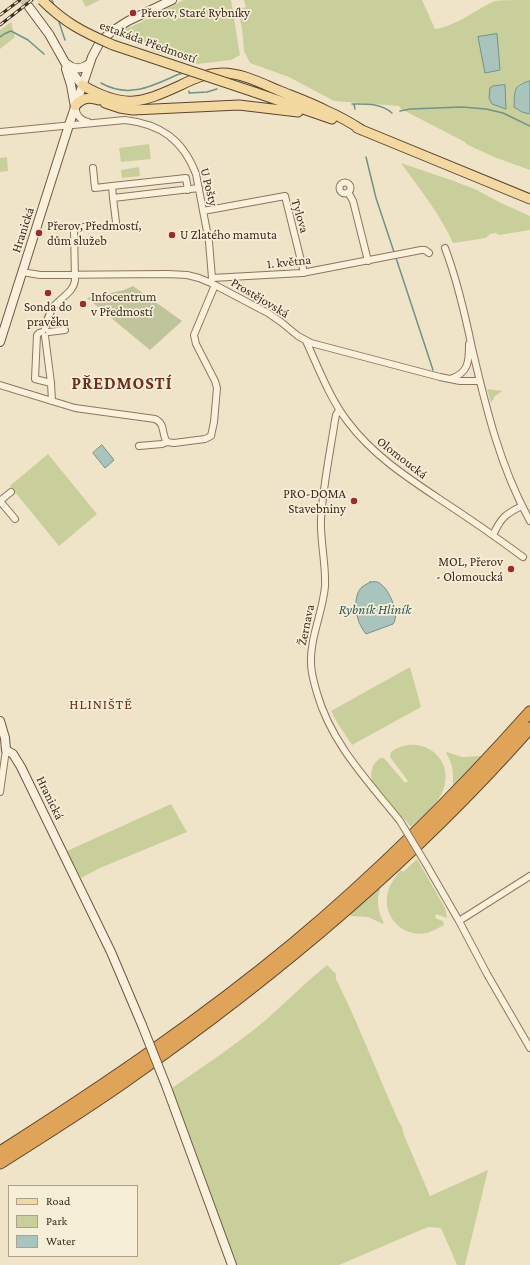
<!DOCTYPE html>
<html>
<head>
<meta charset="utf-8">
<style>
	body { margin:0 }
	#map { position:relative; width:530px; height:1265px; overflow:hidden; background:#f0e4c8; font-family:"Crimson Pro",serif }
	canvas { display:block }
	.legend { position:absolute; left:8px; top:1185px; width:130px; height:72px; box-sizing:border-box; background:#f7eed8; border:1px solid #ada18e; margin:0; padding:5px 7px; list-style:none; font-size:12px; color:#3d2e20 }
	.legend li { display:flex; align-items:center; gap:8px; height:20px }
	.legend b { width:20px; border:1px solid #ada18e }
</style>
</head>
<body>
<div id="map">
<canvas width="530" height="1265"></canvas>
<ul class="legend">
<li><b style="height:5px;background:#f3d9a0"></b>Road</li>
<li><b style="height:11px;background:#c9cf9b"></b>Park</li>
<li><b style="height:11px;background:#a9c4bc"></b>Water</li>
</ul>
</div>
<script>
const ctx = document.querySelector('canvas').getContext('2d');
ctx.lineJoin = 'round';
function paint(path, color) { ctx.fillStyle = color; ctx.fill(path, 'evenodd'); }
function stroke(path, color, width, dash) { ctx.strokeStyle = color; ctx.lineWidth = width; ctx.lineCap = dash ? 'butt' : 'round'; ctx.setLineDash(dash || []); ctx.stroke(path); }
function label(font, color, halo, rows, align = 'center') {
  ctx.font = font + ' "Crimson Pro",serif'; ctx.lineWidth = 3.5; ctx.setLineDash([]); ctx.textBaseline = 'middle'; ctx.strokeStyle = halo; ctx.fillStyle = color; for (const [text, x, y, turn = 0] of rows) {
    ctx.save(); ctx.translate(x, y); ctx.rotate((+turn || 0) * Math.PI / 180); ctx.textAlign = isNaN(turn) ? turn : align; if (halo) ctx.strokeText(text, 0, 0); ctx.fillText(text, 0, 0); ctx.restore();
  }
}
paint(new Path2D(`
	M82,0H100L86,7Z
	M184,0H231L240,55L231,60L197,64L150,50L159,45L114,35L147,19L156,15L158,13Z
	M244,0H422L435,29C457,26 476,9 495,1C501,0 522,0 530,0V81L520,83L515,91L514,107L522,112L530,114V170L494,157L466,144L465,142L401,109L399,106L334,101L289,77L250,63L244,51L242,29L238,10L246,7Z
	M11,22L15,37L0,49V30Z
	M149,144L151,159L121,162L119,148Z
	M7,157L8,171L0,172V158Z
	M401,163L451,180L477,190L499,202L530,216V230L499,235L496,233L490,234L486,238L453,243C440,214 419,188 401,163Z
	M139,167L140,176L122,178L121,170Z
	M487,389L503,391L495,396L491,403Z
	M48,454L97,514L59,546L10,486Z
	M410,667L421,707L352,745L338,724L331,711Z
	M408,745C436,742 455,769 441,795C434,807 421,817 411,827L403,817H400L372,781L371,774L373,766L375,763L380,758H384L405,783L408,781L390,757C389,750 401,746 408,745Z
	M447,752L462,757L480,756L481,758L453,787C453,773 454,766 446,753Z
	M171,804L187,832L100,868L81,878L67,851Z
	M417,859L445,908L447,918L436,914L435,918L443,921L444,925C438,928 433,931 427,933C405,938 384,919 387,897C388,887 394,878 401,870L403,872Z
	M378,888L380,889C376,901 378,912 384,923L383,924L368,917L351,916L350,914Z
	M327,965L336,974V979C359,1025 377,1073 398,1120L402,1127L404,1135L430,1196L488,1170L465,1265H457L441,1228L428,1227L339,1265H235L172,1088C204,1066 237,1044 267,1019C287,1001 306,982 327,965Z`), '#c9cf9b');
paint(new Path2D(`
	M133,286L182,321L150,350L87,298L124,290Z`), '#bfc49a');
const water = new Path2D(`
	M497,34L500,70L485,73L478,37Z
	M530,81V114L522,112L514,107C515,92 512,85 530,81Z
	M505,85L506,109L492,104L489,98L490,88L493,86Z
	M102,445L114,460L105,468L93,453Z
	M370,582C373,582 375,581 377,582C388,585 401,615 393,624L366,634C364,631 362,629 361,626C355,616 353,595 362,587C364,585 368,584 370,582Z`);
paint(water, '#a9c4bc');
stroke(water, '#6f938a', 1);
stroke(new Path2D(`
	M52,0L54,6
	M58,19L65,40
	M0,37L4,34L11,31L28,40L44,54
	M101,83C129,99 152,86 179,74H181
	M189,91V93L207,92L217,89
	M352,104C367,104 380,103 392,113
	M354,104L355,109
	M400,111L410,109L462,107L486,109L503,113L530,126
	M366,157L376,198L394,252
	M396,258L433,370`), '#6f938a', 1.5);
stroke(new Path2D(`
	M23,0L29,7`), '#ccc0a6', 8, [8, 4]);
const street = new Path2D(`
	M75,108C77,116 80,120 88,122
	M0,132L125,120C161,124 183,140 196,174L209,242L212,278L211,283
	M93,168L95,188L112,186L113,198L199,188
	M339.5 188a5.5 5.5 0 1 1 11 0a5.5 5.5 0 1 1-11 0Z
	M112,186L186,178L188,190
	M348,192L353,201L368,261
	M113,198L116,222
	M203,211L285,196L304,273
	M445,248C457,280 465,314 472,348C486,408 500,467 530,521
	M22,272L40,275L168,274L187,275L199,278L211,283L268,313L281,322L298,336L311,343L440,377L460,381H480
	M212,278L302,273L421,250H425L429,253
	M45,329C47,320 49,312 55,305C62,297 73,292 75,281L74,229L84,227
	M42,332L39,333L37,335L35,379L51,383
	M49,332L65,330
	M45,336L51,383L52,401
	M306,341C319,369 329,397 348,422C372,454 405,476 438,498C467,517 496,537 523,557
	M450,379C469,373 469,361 469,344
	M0,385L75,408L155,419C166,424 161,434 167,442
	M339,410L336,415L335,420C330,453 323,486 321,519C320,541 326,563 325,586C323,612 310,637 311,663C311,673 314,683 317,693C331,743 368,781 400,821
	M139,446L162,444L167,442L174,443L205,439L211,436L214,422L217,388L215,381L196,344L194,335L215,285
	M0,501L15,519
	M0,501L11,492
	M493,535C501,518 505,514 522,506
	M0,792L6,750
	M426,864L459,921L487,974L530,1048
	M459,921L530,876`);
const secondary = new Path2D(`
	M29,7L49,34L67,66L82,85
	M67,64C74,70 81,70 89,64
	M66,69L71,85L74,102
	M0,342L69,125L92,57L100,42L111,32L128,21L172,0
	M0,721L5,738L6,750L13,754L21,767L111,952L142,1025
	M167,1088L232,1265`);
const primary = new Path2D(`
	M82,85C123,109 140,104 181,85C195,78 207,73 222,73C242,73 261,83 280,91C295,97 312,103 327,111C339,116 351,123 362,130
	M254,92L332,119
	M105,103L120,108L133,110L239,105L298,112
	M75,106C82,97 90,97 99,100
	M357,128L530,199`);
const highway = new Path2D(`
	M0,1152C102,1087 201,1020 294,943C379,872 457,794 530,712
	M0,1163C43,1136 86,1109 127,1080C273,978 412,862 530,728`);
stroke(street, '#8d765c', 8);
stroke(secondary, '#6f573f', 10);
stroke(primary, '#5b4430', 11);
stroke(highway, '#5b4430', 13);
stroke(street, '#faf1dc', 6);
stroke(secondary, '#faf1dc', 8);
stroke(primary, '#f3d9a0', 9);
stroke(highway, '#e0a458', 11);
const rail = new Path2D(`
	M0,15L20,0
	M0,25L32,0`);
stroke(rail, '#3d2e20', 3);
stroke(rail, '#f7eed8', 1.5, [4.5]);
const streetBridge = new Path2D(`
	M400,821L426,864`);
const secondaryBridge = new Path2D(`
	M142,1025L167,1088`);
const primaryBridge = new Path2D(`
	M42,0C65,23 83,32 113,45L254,92`);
stroke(streetBridge, '#8d765c', 8, []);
stroke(secondaryBridge, '#6f573f', 10, []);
stroke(primaryBridge, '#5b4430', 11, []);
stroke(streetBridge, '#faf1dc', 6);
stroke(secondaryBridge, '#faf1dc', 8);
stroke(primaryBridge, '#f3d9a0', 9);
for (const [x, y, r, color] of [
	[133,13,4,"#9e2a2b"],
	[39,233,4,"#9e2a2b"],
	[172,235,4,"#9e2a2b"],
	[48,293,4,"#9e2a2b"],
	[83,304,4,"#9e2a2b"],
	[354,501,4,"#9e2a2b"],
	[511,569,4,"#9e2a2b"]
]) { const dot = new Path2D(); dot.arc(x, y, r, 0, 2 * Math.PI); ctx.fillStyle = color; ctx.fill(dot); stroke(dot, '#f7eed8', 1.5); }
label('13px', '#3d2e20', '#f7eed8', [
	["Přerov, Staré Rybníky",141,13],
	["Přerov, Předmostí,",47,226],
	["dům služeb",47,241],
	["U Zlatého mamuta",180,235],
	["Infocentrum",91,297],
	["v Předmostí",91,312],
	["Sonda do",48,307,"center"],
	["pravěku",48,322,"center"],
	["PRO-DOMA",346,494,"right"],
	["Stavebniny",346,509,"right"],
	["MOL, Přerov",503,562,"right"],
	["- Olomoucká",503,577,"right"]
], 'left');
label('13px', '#3d2e20', '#f7eed8', [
	["estakáda Předmostí",148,42,20],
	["U Pošty",209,187,76],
	["Tylova",300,216,74],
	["Hranická",23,230,-72],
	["1. května",289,262,-6],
	["Prostějovská",260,298,31],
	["Olomoucká",402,458,38],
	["Žernava",306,625,-78],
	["Hranická",50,798,64]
]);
label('italic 14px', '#2f5d5a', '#f7eed8', [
	["Rybník Hliník",375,610]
]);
ctx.letterSpacing = '1px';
label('14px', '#6b2e1e', '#f7eed8', [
	["HLINIŠTĚ",101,705]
]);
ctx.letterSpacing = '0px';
ctx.letterSpacing = '1px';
label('bold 17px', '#6b2e1e', '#f7eed8', [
	["PŘEDMOSTÍ",122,384]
]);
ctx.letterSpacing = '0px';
</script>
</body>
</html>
